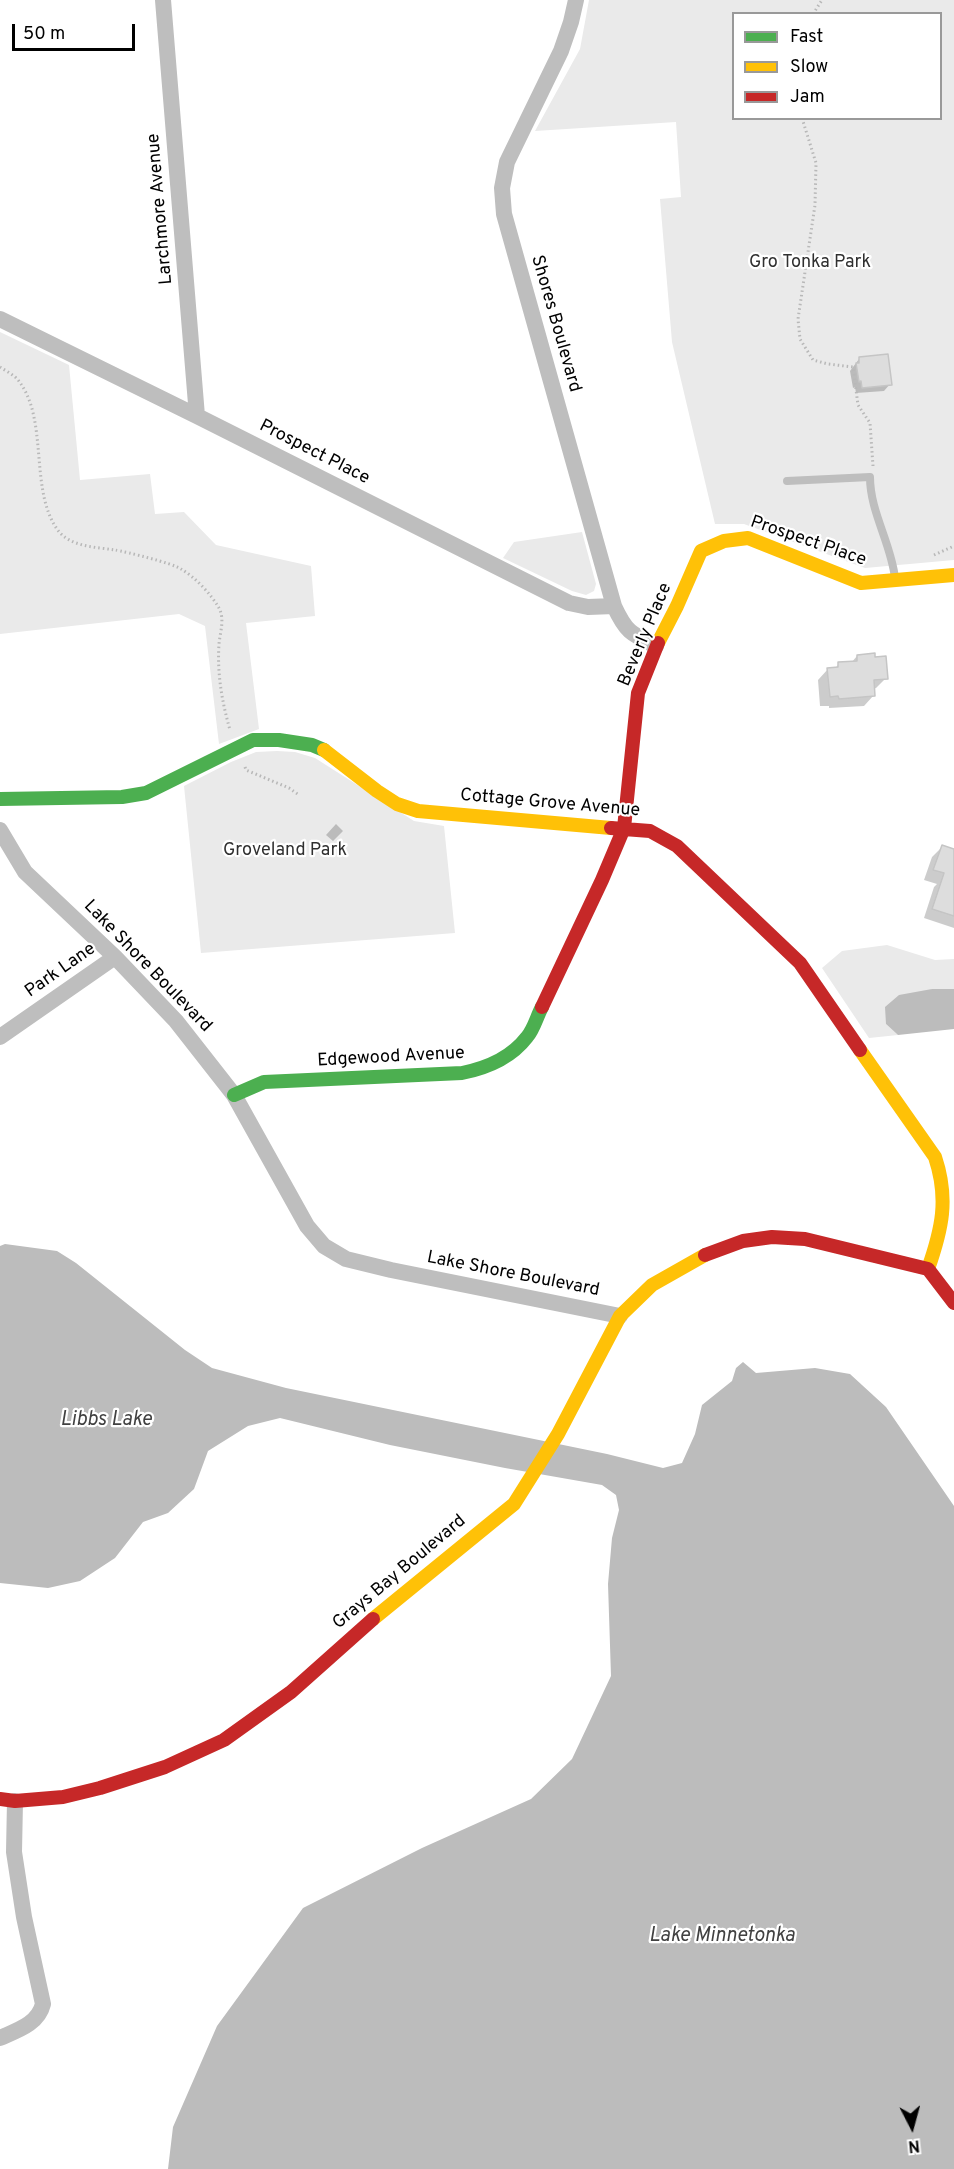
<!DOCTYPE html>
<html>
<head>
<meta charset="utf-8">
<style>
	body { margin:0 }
	#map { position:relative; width:954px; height:2169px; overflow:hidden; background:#fff; font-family:Overpass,sans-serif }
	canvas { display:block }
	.legend { position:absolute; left:732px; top:12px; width:210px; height:108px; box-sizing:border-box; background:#fff; border:2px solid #999; margin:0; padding:8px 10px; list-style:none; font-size:18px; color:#000 }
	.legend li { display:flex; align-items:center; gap:12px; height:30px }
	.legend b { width:30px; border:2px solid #999 }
	.north { position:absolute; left:882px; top:2097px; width:60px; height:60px; -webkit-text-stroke:4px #fff; paint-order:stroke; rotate:174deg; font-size:16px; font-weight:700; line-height:24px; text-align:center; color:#000 }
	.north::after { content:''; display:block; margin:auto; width:21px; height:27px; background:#000; clip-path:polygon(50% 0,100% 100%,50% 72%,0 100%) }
	.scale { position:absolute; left:12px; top:24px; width:123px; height:27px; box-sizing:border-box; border:3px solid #000; border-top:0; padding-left:8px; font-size:18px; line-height:21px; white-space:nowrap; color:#000; -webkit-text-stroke:4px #fff; paint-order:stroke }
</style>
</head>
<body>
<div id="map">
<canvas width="954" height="2169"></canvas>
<ul class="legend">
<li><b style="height:8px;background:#4caf50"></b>Fast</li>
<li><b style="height:8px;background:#ffc107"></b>Slow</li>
<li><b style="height:8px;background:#c62828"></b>Jam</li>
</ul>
<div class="north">N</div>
<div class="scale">50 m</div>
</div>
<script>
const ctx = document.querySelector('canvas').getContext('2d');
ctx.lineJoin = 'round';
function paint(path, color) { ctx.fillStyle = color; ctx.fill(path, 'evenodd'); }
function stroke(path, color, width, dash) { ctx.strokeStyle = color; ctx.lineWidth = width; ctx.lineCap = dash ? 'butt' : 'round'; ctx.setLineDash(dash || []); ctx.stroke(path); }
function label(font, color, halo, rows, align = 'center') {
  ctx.font = font + ' Overpass,sans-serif'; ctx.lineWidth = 4.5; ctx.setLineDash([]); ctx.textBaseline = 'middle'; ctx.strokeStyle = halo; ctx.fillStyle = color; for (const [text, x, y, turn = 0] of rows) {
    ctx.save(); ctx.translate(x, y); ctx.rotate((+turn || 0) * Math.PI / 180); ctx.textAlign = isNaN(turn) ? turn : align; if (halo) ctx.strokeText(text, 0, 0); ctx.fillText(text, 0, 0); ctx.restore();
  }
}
paint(new Path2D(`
	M589,0H954V560L865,568L744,524H715L672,342L660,199L681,197L676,122L535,131L580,49ZM734,14H940V118H734Z
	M0,332L69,365L80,480L150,474L155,514L184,512L216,545L311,566L315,616L246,623L259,729L219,744L205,626L179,614L0,634Z
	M582,532L596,584L594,591L586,595L572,591L503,558L514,542Z
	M277,751L295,752L315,758L414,821L444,826L455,933L201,953L184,786L231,762L256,752Z
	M887,945L935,960L954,959V989H932L886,1024L898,1035L869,1038L822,968L842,951Z`), '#eaeaea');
paint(new Path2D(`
	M932,989H954V1029L898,1035L886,1024L885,1007L899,995Z
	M5,1244L57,1251L76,1263L185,1350L212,1368L286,1388L607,1454L663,1468L682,1463L695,1434L702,1405L732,1381L736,1368L743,1362L756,1373L815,1368L850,1374L886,1407L954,1506V2169H168L173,2127L217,2026L303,1908L422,1848L531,1799L572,1759L611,1676L608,1584L612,1538L619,1510L616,1495L602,1485L505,1468L390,1445L280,1418L248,1426L208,1451L194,1489L168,1513L143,1522L115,1558L80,1581L48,1588L0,1583V1246Z`), '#bcbcbc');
paint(new Path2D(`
	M859,359L890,384L884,391L856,393L855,387L853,388L850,371Z
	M857,656L886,678L876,688L873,689L874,695L864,706L829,708V706H820L818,680L828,669H834L839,664L851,663Z
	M336,824L343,831L333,841L326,835Z
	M942,847L954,851V928L924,918L934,887L937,884L924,880L932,857Z`), '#0003');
const building = new Path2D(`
	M888,354L892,385L862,388L861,381L859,382L856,363H859V357Z
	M875,653V657L886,656L888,679L874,680L875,696L839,699L838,696L830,697L827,668L838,667V662L857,661V655Z
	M942,845L954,849V916L932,909L944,873L933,870Z`);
paint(building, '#ddd');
stroke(building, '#c5c5c5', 1.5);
stroke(new Path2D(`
	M813,14L822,0
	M802,118L816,163L815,205L798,319L800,339L813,360L828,364L853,367L858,405L870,423L873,466
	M0,367C6,371 14,375 18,380C49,418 29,489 57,529C69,547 96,547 115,550C127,552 172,563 181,569C195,577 211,594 219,608C225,620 220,632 219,644C217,674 222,702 230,730
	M934,555L954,546
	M245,767L246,770L289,788L299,795`), '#b8b8b8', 3, [1.5, 3]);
stroke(new Path2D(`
	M787,481L870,477C870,512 891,543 895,578`), '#bebebe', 8);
stroke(new Path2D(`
	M163,0L197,416
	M576,0L571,22L561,51L507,162L502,188L504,214L614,606C626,632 631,634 656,646
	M0,319L197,416L569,603L588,607L614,606
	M0,830L25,872L115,957L176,1021L234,1095L307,1226L324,1246L346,1259L391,1270L620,1316
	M0,1037L115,957
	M0,2038C18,2030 38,2024 43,2004L24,1917L14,1852L15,1801`), '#bebebe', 16);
stroke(new Path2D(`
	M0,799L122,797L146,793L253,740H279L312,745L324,750
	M234,1095L264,1082L462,1073C487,1068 511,1058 527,1037C534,1029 537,1016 542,1007`), '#4caf50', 14);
stroke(new Path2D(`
	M658,643L677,606L701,551L724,541L748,538L861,583L954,575
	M324,750L377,791L397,804L418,811L611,828
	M860,1050L935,1157C949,1199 942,1229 928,1269
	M373,1619L514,1504L558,1434L620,1316L652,1285L705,1255`), '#ffc107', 14);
stroke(new Path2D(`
	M611,828L650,831L677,846L800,963L860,1050
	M542,1007L602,880L624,828L638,693L658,643
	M705,1255L743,1241L772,1237L805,1239L928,1269L954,1303
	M0,1799L15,1801L63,1797L100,1788L165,1767L224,1740L291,1692L373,1619`), '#c62828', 14);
label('18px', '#000', '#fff', [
	["Larchmore Avenue",161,209,-95],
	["Shores Boulevard",555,324,74],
	["Prospect Place",314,453,27],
	["Prospect Place",808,542,19],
	["Beverly Place",646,635,-67],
	["Cottage Grove Avenue",550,804,5],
	["Lake Shore Boulevard",147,967,46],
	["Park Lane",61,971,-35],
	["Edgewood Avenue",391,1058,-3],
	["Lake Shore Boulevard",513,1275,11],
	["Grays Bay Boulevard",400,1573,-40]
]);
label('18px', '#303030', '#fff', [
	["Gro Tonka Park",810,263],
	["Groveland Park",285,851]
]);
label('italic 20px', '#414141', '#fff', [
	["Libbs Lake",106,1421],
	["Lake Minnetonka",722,1937]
]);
</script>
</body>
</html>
